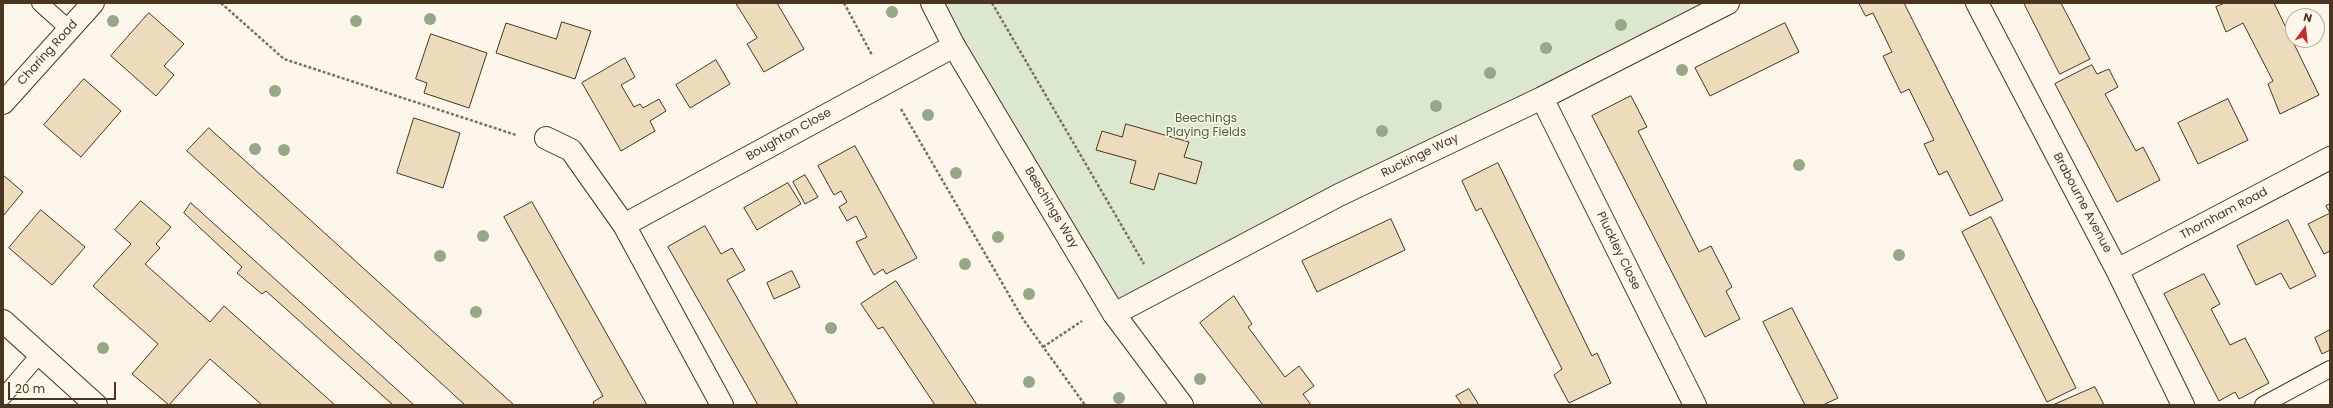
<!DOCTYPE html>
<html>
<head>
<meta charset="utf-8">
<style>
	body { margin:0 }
	#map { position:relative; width:2333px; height:408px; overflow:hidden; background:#fbf6e9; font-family:Poppins,sans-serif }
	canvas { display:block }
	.frame { position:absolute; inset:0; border:4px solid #4a3520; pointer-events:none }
	.north { position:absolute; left:2285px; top:8px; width:40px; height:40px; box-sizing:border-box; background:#fbf6e9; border:1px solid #b4a999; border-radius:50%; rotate:15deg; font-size:11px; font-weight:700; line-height:16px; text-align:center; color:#4a3520 }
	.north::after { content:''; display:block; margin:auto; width:14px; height:18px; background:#c62828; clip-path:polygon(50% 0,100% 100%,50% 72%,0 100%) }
	.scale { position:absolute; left:8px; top:382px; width:108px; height:18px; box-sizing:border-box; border:2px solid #4a3520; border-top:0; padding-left:5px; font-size:12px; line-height:14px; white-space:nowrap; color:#4a3520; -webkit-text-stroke:3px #fbf6e9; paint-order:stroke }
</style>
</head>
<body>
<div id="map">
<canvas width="2333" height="408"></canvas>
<div class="frame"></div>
<div class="north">N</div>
<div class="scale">20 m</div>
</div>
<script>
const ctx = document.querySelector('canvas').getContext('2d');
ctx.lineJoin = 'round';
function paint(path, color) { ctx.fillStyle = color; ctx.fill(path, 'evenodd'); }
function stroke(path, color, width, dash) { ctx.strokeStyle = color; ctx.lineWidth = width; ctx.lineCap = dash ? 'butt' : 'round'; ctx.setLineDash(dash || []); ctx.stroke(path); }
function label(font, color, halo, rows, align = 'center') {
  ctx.font = font + ' Poppins,sans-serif'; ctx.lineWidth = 3; ctx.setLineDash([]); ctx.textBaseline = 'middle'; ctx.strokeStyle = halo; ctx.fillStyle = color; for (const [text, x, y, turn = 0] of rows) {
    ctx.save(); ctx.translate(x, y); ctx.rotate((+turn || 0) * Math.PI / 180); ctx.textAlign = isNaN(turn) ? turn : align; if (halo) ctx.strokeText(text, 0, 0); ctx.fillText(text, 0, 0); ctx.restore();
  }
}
const green = new Path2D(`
	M932,3H1728L1114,314Z`);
paint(green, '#dce7d0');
stroke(green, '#887966', 1);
const building = new Path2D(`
	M736,3H777L804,49L764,72L747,44L757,38Z
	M1859,3H1904L2003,200L1970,216L1947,171L1939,175L1924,144L1934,140L1909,89L1901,93L1883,56L1892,52L1873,13L1866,16Z
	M2024,3H2061L2090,59L2060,74Z
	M2225,3H2274L2319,95L2280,114L2268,84L2273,81L2243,23L2226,32L2216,7Z
	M149,13L184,44L164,66L174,75L156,96L111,56Z
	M562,22L591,31L575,79L496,53L506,23L556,39Z
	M1785,23L1799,52L1710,96L1695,68Z
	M431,34L487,53L469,108L424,93L427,83L416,79Z
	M625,58L635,77L621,85L634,107L640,104L643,108L659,99L666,111L650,121L655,131L621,151L582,83Z
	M716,60L730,84L690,108L676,85Z
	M2092,65L2097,74L2109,69L2118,87L2105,94L2136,151L2143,147L2160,180L2117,202L2055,84Z
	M84,79L121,111L81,157L44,125Z
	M1631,96L1647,127L1638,131L1699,252L1711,246L1732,287L1726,291L1740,319L1705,337L1592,116Z
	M2228,99L2248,140L2198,164L2178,123Z
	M414,118L460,133L443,188L397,173Z
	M1126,124L1189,142L1184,157L1202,162L1196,184L1159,173L1154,190L1130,183L1136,161L1096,150L1102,131L1122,137Z
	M209,128L514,405H465L187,151Z
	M855,146L917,258L886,274L883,269L874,275L856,242L867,237L856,216L847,221L839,207L847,202L841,191L834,195L818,166Z
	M1498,163L1592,356L1597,353L1611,383L1569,403L1554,375L1562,369L1481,208L1476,211L1462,181Z
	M3,175L23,192L3,216Z
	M805,175L818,197L805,204L793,182Z
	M788,183L801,204L757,230L744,208Z
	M141,201L171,227L156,244L160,248L145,264L210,322L224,306L335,405H262L210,359L169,405L132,374L158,344L93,286L131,244L115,230Z
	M532,202L647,405H594L593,402L603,396L504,217Z
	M191,203L414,405H393L266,291L262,294L237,273L242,267L184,213Z
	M2330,204V251L2324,254L2308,224L2330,213L2326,206Z
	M41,210L85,247L52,285L9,248Z
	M1991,217L2076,388L2047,402L1962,232Z
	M1391,219L1405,250L1317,292L1302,261Z
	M2288,220L2316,276L2290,289L2281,273L2256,285L2237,246Z
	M705,226L721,254L732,248L745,270L727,280L798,405H758L668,247Z
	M792,271L800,287L774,299L767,283Z
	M2204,274L2220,304L2211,309L2230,345L2245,338L2269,383L2239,399L2235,392L2219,401L2164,294Z
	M896,281L977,405H935L883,327L878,329L861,304Z
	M1234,296L1252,324L1248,327L1285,377L1299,366L1314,386L1303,394L1311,405H1263L1200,323Z
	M1792,308L1838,398L1823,405H1805L1763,322Z
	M2330,330V350L2322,354L2315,338Z
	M2095,387L2104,405H2053Z
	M1469,389L1479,405H1462L1456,396Z`);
paint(building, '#ecdcbc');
stroke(building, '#4a3520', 1);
const lane = new Path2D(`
	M40,3L69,29
	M3,397L39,355
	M2263,405L2330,369`);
const street = new Path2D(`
	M1977,3L2117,270L2183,405
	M1542,98L1695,405
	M3,103L93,3
	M546,138L571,150L624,225L722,405
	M624,225L954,46
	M2117,270L2330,158
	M1114,314L1339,195L1542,98L1728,3
	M3,321L96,405`);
const secondary = new Path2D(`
	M932,3L954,46L1114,314L1182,405`);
stroke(lane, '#4a3520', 18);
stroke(street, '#4a3520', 24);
stroke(secondary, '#4a3520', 24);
stroke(new Path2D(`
	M221,3L284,59L516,135
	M844,3L872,55
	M992,3L1144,264
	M901,109L1023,319L1085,405
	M1043,347L1082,321`), '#7f6f5c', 2.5, [3, 2]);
stroke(lane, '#fbf6e9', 16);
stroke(street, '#fbf6e9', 22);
stroke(secondary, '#fbf6e9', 22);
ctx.fillStyle = '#96a887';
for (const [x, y] of [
	[892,12],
	[430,19],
	[113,21],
	[356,21],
	[1621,25],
	[1546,48],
	[1682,70],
	[1490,73],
	[275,91],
	[1436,106],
	[928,115],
	[1382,131],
	[255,149],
	[284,150],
	[1799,165],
	[956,173],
	[483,236],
	[998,237],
	[1899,255],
	[440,256],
	[965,264],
	[1029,294],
	[476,312],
	[831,328],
	[103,348],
	[1200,379],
	[1029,382],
	[1119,398]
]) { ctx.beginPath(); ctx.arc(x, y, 6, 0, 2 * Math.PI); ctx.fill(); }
label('12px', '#4a3520', '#fbf6e9', [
	["Charing Road",48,53,-48],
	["Boughton Close",789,135,-29],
	["Ruckinge Way",1420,156,-26],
	["Brabourne Avenue",2082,203,62],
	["Beechings Way",1051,208,59],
	["Thornham Road",2224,214,-28],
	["Pluckley Close",1618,251,64]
]);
label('12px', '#436837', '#fbf6e9', [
	["Beechings",1206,119],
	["Playing Fields",1206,133]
]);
</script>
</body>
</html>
